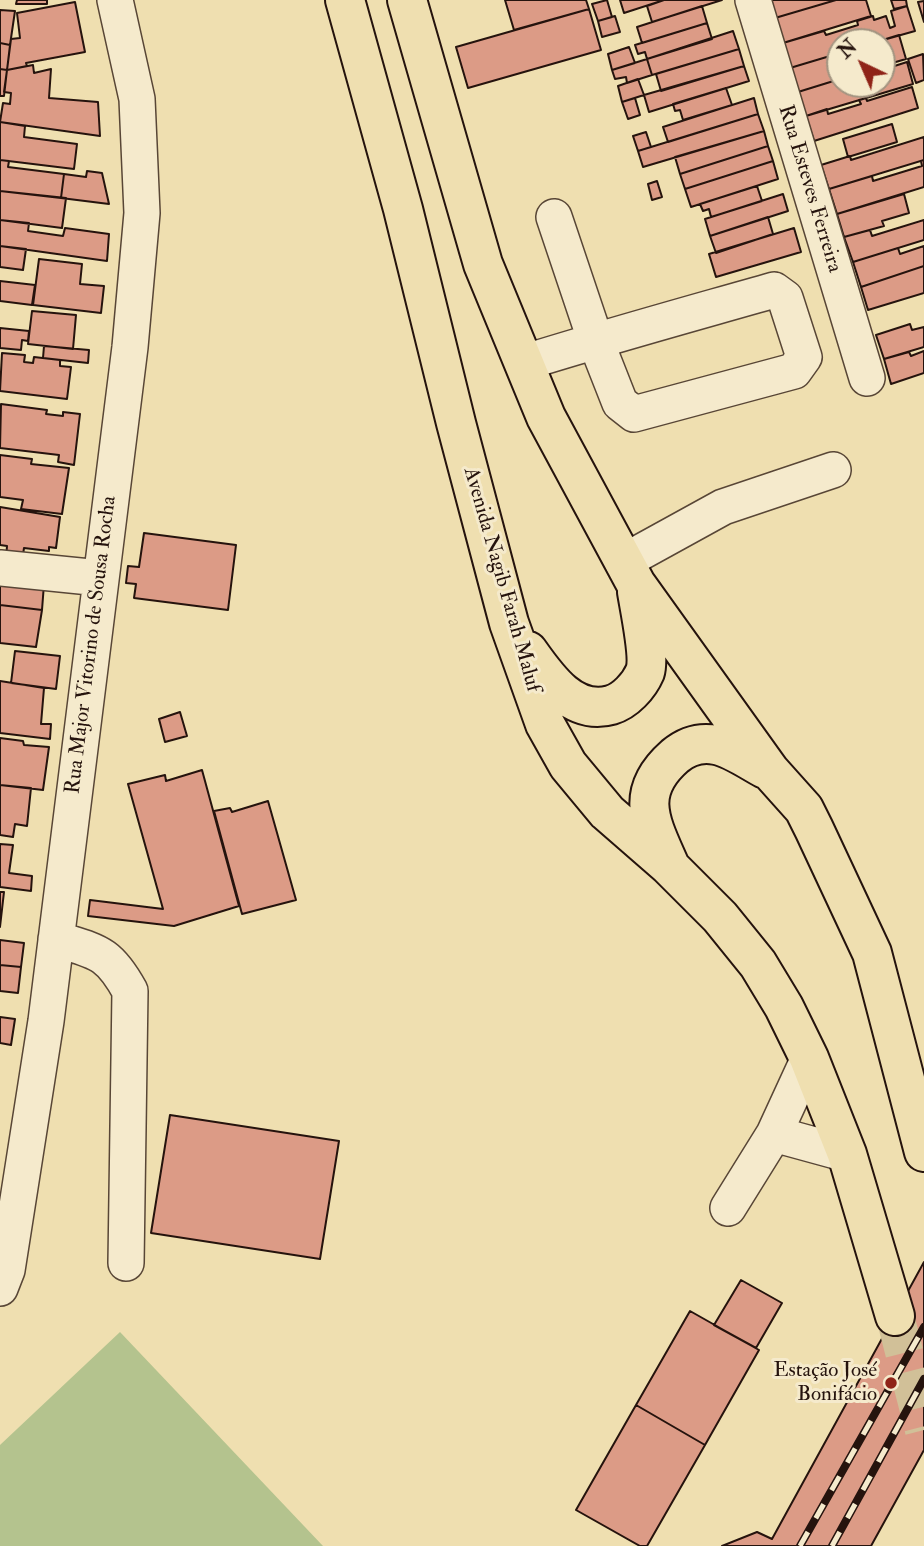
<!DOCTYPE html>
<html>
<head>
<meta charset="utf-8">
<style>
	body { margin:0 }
	#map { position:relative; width:924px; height:1546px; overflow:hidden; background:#efdfb0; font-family:"IM FELL Double Pica",serif }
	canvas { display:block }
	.north { position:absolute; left:826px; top:28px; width:70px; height:70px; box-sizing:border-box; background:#f5eacc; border:2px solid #a29480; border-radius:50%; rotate:316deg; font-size:19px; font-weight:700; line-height:28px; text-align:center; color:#25130d }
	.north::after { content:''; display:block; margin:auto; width:24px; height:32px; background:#8f2418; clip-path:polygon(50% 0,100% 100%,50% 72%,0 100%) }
</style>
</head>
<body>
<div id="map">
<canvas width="924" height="1546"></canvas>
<div class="north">N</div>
</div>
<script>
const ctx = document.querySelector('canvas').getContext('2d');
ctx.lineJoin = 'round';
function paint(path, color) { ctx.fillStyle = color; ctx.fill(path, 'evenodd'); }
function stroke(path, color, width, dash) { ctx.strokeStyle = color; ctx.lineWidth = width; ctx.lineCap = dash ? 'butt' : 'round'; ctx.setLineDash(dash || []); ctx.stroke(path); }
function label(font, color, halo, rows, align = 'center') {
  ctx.font = font + ' "IM FELL Double Pica",serif'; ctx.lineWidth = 6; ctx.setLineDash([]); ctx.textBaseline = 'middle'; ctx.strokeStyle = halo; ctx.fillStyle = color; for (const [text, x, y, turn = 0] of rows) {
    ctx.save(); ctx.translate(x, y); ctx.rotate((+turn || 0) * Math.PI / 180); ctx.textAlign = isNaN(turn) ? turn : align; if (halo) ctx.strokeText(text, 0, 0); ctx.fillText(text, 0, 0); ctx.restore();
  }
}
paint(new Path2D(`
	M120,1332L323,1546H0V1445Z`), '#b4c38e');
const building = new Path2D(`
	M17,0H47V4H16Z
	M505,0H586L589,9L514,30Z
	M607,0L612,17L598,21L592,4Z
	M620,0H664L624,13Z
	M664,0H722L652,22L647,6Z
	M770,0H836L775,18Z
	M836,0H866L871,16L783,43L775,18Z
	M891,0H906L907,6L894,9Z
	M924,1V22L918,2Z
	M75,2L85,52L26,63L27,66L7,70L11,39L20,38L17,13Z
	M702,6L707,23L642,43L637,27Z
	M907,6L915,31L876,42H840V53L790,68L783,43L824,31L826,35L858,25L857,21L873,16L874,20L886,16L890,28L895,26L891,11Z
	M589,9L601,50L468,88L456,47Z
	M0,10L15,11L10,45L0,43Z
	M615,16L620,32L602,37L598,21Z
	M707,23L712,39L647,59L645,52L638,54L635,45Z
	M733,31L739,49L652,75L647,59Z
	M899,35L906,59L882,66V42H876Z
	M0,43L10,45L7,70L0,69Z
	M629,47L635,63L612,70L608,54Z
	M739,49L744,66L661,91L656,74Z
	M840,53V79L798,92L790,68Z
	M923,54L924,80L916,83L908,59Z
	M647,59L652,75L627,83L626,77L615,79L612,70Z
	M907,62L913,84L806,116L798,92L840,79V84H882V70Z
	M33,65L34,73L51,69L49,98L98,102L100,136L0,122L3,103L10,104L11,93L4,92L7,70Z
	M744,66L749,81L649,112L644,95Z
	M0,69L7,70L4,96H0Z
	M638,79L644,95L622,102L618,86Z
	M912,87L918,108L814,141L806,116L827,109L828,114L861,104L859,100L866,98L867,101Z
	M726,88L732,105L683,120L680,110L675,111L673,104Z
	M635,98L640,115L628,119L622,102Z
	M754,98L758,114L668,142L663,127Z
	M758,114L764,131L643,167L638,151Z
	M0,122L25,126L24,137L77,144L74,169L0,160Z
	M892,124L897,142L848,157L843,139Z
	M764,131L768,146L680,174L675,157Z
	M646,132L651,147L638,151L633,136Z
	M924,137V160L829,189L821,165L850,156L851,160Z
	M768,146L773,161L685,189L680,174Z
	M0,160L9,161L8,167L64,174L61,198L0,191Z
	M924,160V187L837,214L829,189L872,176L873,181L922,166L921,161Z
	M773,161L778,179L691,207L685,189Z
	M87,171L102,173L109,204L61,198L64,174L86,177Z
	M657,181L662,197L652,200L648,184Z
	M757,186L762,201L711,217L709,209L703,211L700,204Z
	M0,191L66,198L62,228L0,220Z
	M783,194L788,211L710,236L705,219Z
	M904,194L909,213L882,221L884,226L844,237L837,214Z
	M768,217L773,234L716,253L710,236Z
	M0,220L29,223L28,231L63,236L65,228L109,234L107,261L0,246Z
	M924,220V240L853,262L844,237L870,230L872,236Z
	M794,228L801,252L716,277L709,254Z
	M0,246L26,249L23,270L0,267Z
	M924,246V266L861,287L853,262L898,248L900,254Z
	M39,259L82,264L80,284L104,286L101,313L33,305Z
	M924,266V293L868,310L861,287Z
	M0,281L35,285L32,305L0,301Z
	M32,311L76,315L73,349L28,344Z
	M910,324L912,330L924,327V347L884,359L876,335Z
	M0,328L29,331L28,341L22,340L21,350L0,348Z
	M44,346L89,350L88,363L43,358Z
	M924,351V373L891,384L884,359L909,352L911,356Z
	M2,353L25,355L24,362L33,363L34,357L60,360V366L71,367L67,399L0,391Z
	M1,404L47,410L46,414L63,416V412L80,414L74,465L58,462L59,455L0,448Z
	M0,455L32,459L31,464L69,468L62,514L21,509L23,500L0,497Z
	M0,507L60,517L56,548L49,547V551L24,548L22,561L6,559L7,546L0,545Z
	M144,533L236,545L228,610L134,598L136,584L126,583L128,566L139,567Z
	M0,579L44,584L42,610L0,605Z
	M0,605L42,610L36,647L0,643Z
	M15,651L60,656L56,689L11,683Z
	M0,681L44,688L41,724H51L50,739L0,733Z
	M180,712L187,736L165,742L159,719Z
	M0,738L23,741L24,745L49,747L43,790L0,785Z
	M202,770L239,906L174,926L88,916L90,900L163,909L128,784L165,775L166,781Z
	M0,785L31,788L27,826L15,824L13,837L0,835Z
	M268,801L296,900L242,914L214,811L230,808L232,812Z
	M0,844L13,845L9,873L32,876L31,891L0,887Z
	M0,892H4L0,927Z
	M0,940L24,943L21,967L0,965Z
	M0,965L21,967L18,993L0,991Z
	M0,1017L15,1019L11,1045L0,1043Z
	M170,1115L339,1141L320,1259L151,1233Z
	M924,1262V1450L871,1546H722L757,1532L772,1539Z
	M741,1280L782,1303L756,1348L714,1325Z
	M690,1311L759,1350L705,1445L636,1405Z
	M636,1405L705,1445L647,1546H640L576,1510Z`);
paint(building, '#dc9b86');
stroke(building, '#25130d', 2);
stroke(new Path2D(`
	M895,1316L924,1430`), '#d1c098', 38, [38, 19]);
const minor = new Path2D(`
	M753,0L867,378
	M523,363C606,337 690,314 774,290L785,298L804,357L794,371L634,414L620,403L596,342L554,217
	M623,562L723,507L833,470
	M0,568L100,578
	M56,939C97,952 108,951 130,991L126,1263
	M774,1134L847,1154
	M728,1208L774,1134L809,1058
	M0,1288L7,1270L46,1021L130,347L142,213L137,99L115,0`);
const major = new Path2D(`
	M345,0L403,209L456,423L509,623L545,724L568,765L607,812L669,866L720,917L758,964L784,1007L809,1058L847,1154L895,1316
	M407,0L483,264L546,417L636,584L770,771L804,809L814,829L872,953L924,1152
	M528,651C547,678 573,716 611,705C625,701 639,686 645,672C650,657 640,610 637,592
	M669,864C650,821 634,792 675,756C687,746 701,742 716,745C732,748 750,761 765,769`);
stroke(minor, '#584636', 38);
stroke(major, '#25130d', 42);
stroke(minor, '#f5eacc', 35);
stroke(major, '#efdfb0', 38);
const rail = new Path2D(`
	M800,1546L924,1327
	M832,1546L924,1379`);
stroke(rail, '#25130d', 8);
stroke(rail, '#f5eacc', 5, [16]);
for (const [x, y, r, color] of [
	[891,1383,7,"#8f2418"]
]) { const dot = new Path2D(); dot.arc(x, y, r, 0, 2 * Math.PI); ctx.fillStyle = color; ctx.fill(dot); stroke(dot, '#f5eacc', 2.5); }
label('21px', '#25130d', '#f5eacc', [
	["Rua Esteves Ferreira",809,189,73],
	["Avenida Nagib Farah Maluf",501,580,74],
	["Rua Major Vitorino de Sousa Rocha",92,645,-83]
]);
label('21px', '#25130d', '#f5eacc', [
	["Estação José",877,1371],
	["Bonifácio",877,1395]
], 'right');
</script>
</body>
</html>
